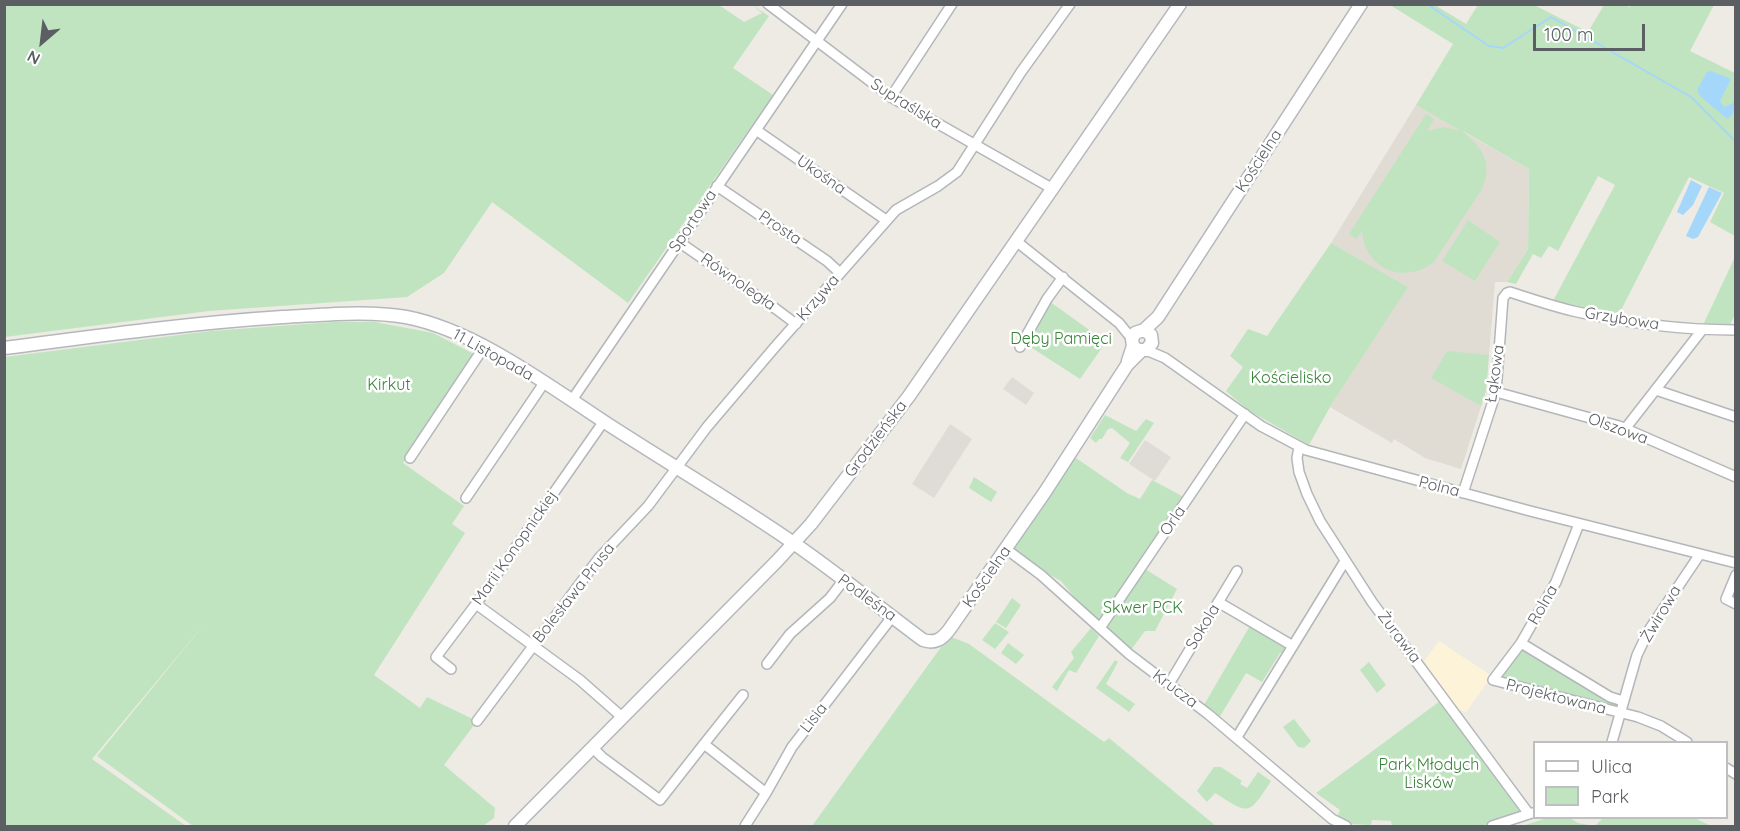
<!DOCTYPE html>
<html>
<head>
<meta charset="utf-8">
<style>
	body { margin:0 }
	#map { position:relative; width:1740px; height:831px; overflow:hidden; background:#edebe3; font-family:Quicksand,sans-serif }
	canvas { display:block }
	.frame { position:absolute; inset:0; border:6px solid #5b5f63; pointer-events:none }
	.legend { position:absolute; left:1533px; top:741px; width:195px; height:78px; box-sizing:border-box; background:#fff; border:2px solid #bdbfc1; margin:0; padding:8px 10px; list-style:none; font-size:18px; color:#5b5f63 }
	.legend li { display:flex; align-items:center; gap:12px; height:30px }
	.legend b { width:30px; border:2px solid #bdbfc1 }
	.north { position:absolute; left:12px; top:12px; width:60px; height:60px; -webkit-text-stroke:4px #fff; paint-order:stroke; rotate:208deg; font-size:16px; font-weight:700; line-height:24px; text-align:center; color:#5b5f63 }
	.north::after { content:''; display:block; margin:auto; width:21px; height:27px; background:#5b5f63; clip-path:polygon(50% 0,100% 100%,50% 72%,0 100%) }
	.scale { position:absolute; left:1533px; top:24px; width:112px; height:27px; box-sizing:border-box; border:3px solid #5b5f63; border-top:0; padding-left:8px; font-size:18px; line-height:21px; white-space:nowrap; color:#5b5f63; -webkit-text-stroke:4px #fff; paint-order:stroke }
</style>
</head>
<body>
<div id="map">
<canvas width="1740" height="831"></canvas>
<div class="frame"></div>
<ul class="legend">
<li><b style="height:8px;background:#fff"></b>Ulica</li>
<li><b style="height:16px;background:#c1e4c0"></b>Park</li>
</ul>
<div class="north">N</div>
<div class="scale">100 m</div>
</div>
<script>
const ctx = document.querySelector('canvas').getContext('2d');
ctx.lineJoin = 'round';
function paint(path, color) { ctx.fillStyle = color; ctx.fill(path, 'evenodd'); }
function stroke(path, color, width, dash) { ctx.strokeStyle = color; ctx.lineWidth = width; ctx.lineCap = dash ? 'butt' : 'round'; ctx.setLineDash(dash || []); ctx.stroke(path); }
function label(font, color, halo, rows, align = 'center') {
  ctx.font = font + ' Quicksand,sans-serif'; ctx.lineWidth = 5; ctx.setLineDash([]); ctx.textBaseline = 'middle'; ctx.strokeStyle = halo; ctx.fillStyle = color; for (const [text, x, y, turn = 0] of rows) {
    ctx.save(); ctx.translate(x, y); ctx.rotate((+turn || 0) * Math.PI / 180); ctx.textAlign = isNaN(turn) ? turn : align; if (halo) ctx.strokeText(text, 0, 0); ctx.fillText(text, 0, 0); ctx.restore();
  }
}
paint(new Path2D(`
	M1439,641L1492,676L1466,712L1457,709L1424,661Z`), '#fcf3d9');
paint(new Path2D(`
	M1012,377L1034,393L1026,405L1003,389Z
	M950,424L972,439L934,498L912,484Z
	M1145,440L1171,457L1155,481L1129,464Z`), '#dfdcd7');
paint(new Path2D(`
	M1416,105L1529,169L1528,249L1507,282H1495L1486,391L1461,469L1425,458L1394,439L1392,443L1330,407L1407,287L1331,243Z`), '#e0dcd4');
paint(new Path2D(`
	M1632,4L1714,5L1690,51L1735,73V236L1710,222L1724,193L1689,177L1619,314L1553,301L1615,185L1598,176L1558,251L1549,246L1541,258L1533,254L1516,284L1507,282L1528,249L1529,169L1463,131C1481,148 1494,161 1482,189L1434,262C1404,285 1365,270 1362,231L1356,239L1349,234L1426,114L1434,119L1427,131L1444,127L1461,131L1416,105L1453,44L1390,5H1435L1466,24L1478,5H1534L1588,32L1604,5H1624L1630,7Z
	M719,5L744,22L762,13L752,5L769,16L733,68L773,95L628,303L492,202L444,273L407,297L209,311L5,337V5Z
	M1468,220L1500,242L1475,281L1442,261Z
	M1331,243L1408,287L1330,407L1309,445L1248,410L1226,391L1243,367L1230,356L1248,329L1267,336Z
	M1735,257V314L1730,325H1703Z
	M1049,301L1106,342L1080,379L1029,346L1028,339Z
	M333,322H375L433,333L472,353L473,357L403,463L464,506L452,524L465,533L374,675L420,708L427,697L477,721L444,765L495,808L494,818L483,826H193L97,756L206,622L92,759L186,826H5L4,357L211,331Z
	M1447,351L1489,355L1486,391L1481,406L1431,378Z
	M1105,415L1136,431L1146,419L1154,423L1128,462L1120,458L1130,443L1112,428L1108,429L1102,439H1099L1096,443L1090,438Z
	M1070,454L1127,493L1140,499L1152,480L1184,497L1100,628L1061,581L1016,556L1009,545Z
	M974,477L997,492L991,502L969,488Z
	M1142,567L1177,589L1155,631H1145L1130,651L1106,627Z
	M1012,598L1021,605L1006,628L996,622Z
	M995,623L1009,632L995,649L982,640Z
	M1251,624L1283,644L1286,649L1285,653H1280L1262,682L1246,673L1219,718L1204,705Z
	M1091,628L1099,636L1076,673L1069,670L1057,691L1052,687L1074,658L1071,652Z
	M949,636L969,644L1104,742L1109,738L1216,826H812Z
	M1008,643L1024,655L1016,664L1001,653Z
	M1521,645L1618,704L1615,708L1497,679Z
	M1115,660L1118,662L1106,684L1135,704L1129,712L1096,688Z
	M1369,662L1386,685L1377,693L1360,670Z
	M1440,701L1521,813L1481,826H1392L1391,821L1372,820L1371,825L1349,824L1337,817L1340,810L1316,793Z
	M1294,719L1311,741L1304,748L1298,747L1283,727Z
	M1214,767H1221L1242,781L1240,784L1247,788L1258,772L1271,781C1248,817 1249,814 1215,793L1207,802L1197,791Z
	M1547,818H1570L1578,823L1594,826H1522Z
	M1603,818H1695L1711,826H1595Z`), '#c1e4c0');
paint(new Path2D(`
	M1711,71L1731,79L1720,101L1724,107L1733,103L1735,95C1736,104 1736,114 1727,119L1700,96L1697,90L1707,72Z
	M1691,180L1702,186L1693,205L1683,215L1677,212Z
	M1709,187L1722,193L1698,237L1693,239L1686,236Z`), '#a5d7fb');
stroke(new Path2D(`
	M1427,4L1489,46L1503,48L1551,17L1691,97L1736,142`), '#a5d7fb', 2);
const street = new Path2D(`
	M768,4L891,97L1053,189
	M891,97L952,4
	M756,130L886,220
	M717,186L827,261L840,273
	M1016,241L1119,323L1132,339
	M679,242L776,309L796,324
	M1020,347L1047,299L1063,277
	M1146,350L1165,358L1261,426L1306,450L1530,511L1736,563
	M1656,390L1736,417
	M1496,392L1619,426L1736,477
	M572,400L842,4
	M1625,429L1702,330
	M1299,447L1297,458L1299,472L1307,494L1320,521L1372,602L1529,814
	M410,458L484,347
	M1463,493L1496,392L1503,298L1507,293L1510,292C1531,299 1552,306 1573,311C1626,323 1681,330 1736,330
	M466,498L544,383
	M1579,524L1556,582L1521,643L1493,680L1638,717L1661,726L1687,742
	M1006,549L1041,575L1129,654L1208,714L1332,819L1346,826
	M1736,575L1726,599L1736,604
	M1218,602L1293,646
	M476,604L580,680L622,717
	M1100,628L1245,414
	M1521,643L1610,697L1623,701
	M767,664L790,634L830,598L843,581
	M451,669L436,657L476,604L604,421
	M1169,684L1237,571
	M477,721L599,558L648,506L707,427L775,347L896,210L938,186L957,172L1021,72L1070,4
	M1237,737L1345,561
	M1612,742L1637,655L1649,630L1700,554
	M704,744L743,695
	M593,748L602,757L660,800L704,744L766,793
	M1726,768L1736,774
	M745,826L766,793L792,747L892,617
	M1492,826L1532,813`);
const secondary = new Path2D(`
	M1144,330L1158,317L1361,4
	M4,348C97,336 190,323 283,317C323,315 367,310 406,317C474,330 545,383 603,421C666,462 731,500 792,542C837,573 880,608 923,640C935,644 942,639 949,630L1045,492L1127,365L1141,351
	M1128,361L1133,346L1132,339L1135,333L1144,330L1151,335L1152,343L1146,350H1138L1133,346
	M515,826L777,561L811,524L909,396L1180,4`);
stroke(street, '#b3b6ba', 12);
stroke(secondary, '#b4b8bd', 15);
stroke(street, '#fff', 9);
stroke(secondary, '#fff', 12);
label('16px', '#5b5f63', '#fff', [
	["Supraślska",906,104,32],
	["Kościelna",1259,161,-57],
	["Ukośna",821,175,35],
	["Sportowa",693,221,-56],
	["Prosta",780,228,34],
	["Równoległa",738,282,35],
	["Krzywa",818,298,-49],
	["Grzybowa",1622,319,9],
	["11 Listopada",493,355,29],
	["Łąkowa",1495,374,-82],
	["Olszowa",1618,429,20],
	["Grodzieńska",876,439,-53],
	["Polna",1439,487,14],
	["Orla",1173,521,-56],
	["Marii Konopnickiej",515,548,-55],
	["Kościelna",987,577,-55],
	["Bolesława Prusa",574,593,-52],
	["Podleśna",867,598,36],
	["Rolna",1543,605,-60],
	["Żwirowa",1661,614,-59],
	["Sokola",1203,627,-59],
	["Żurawia",1399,637,53],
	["Krucza",1175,689,37],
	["Projektowana",1556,697,14],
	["Lisia",814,718,-52]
]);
label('16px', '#39843a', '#fff', [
	["Dęby Pamięci",1061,339],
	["Kościelisko",1291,378],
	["Kirkut",389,385],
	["Skwer PCK",1143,608],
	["Park Młodych",1429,765],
	["Lisków",1429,783]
]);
</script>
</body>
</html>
